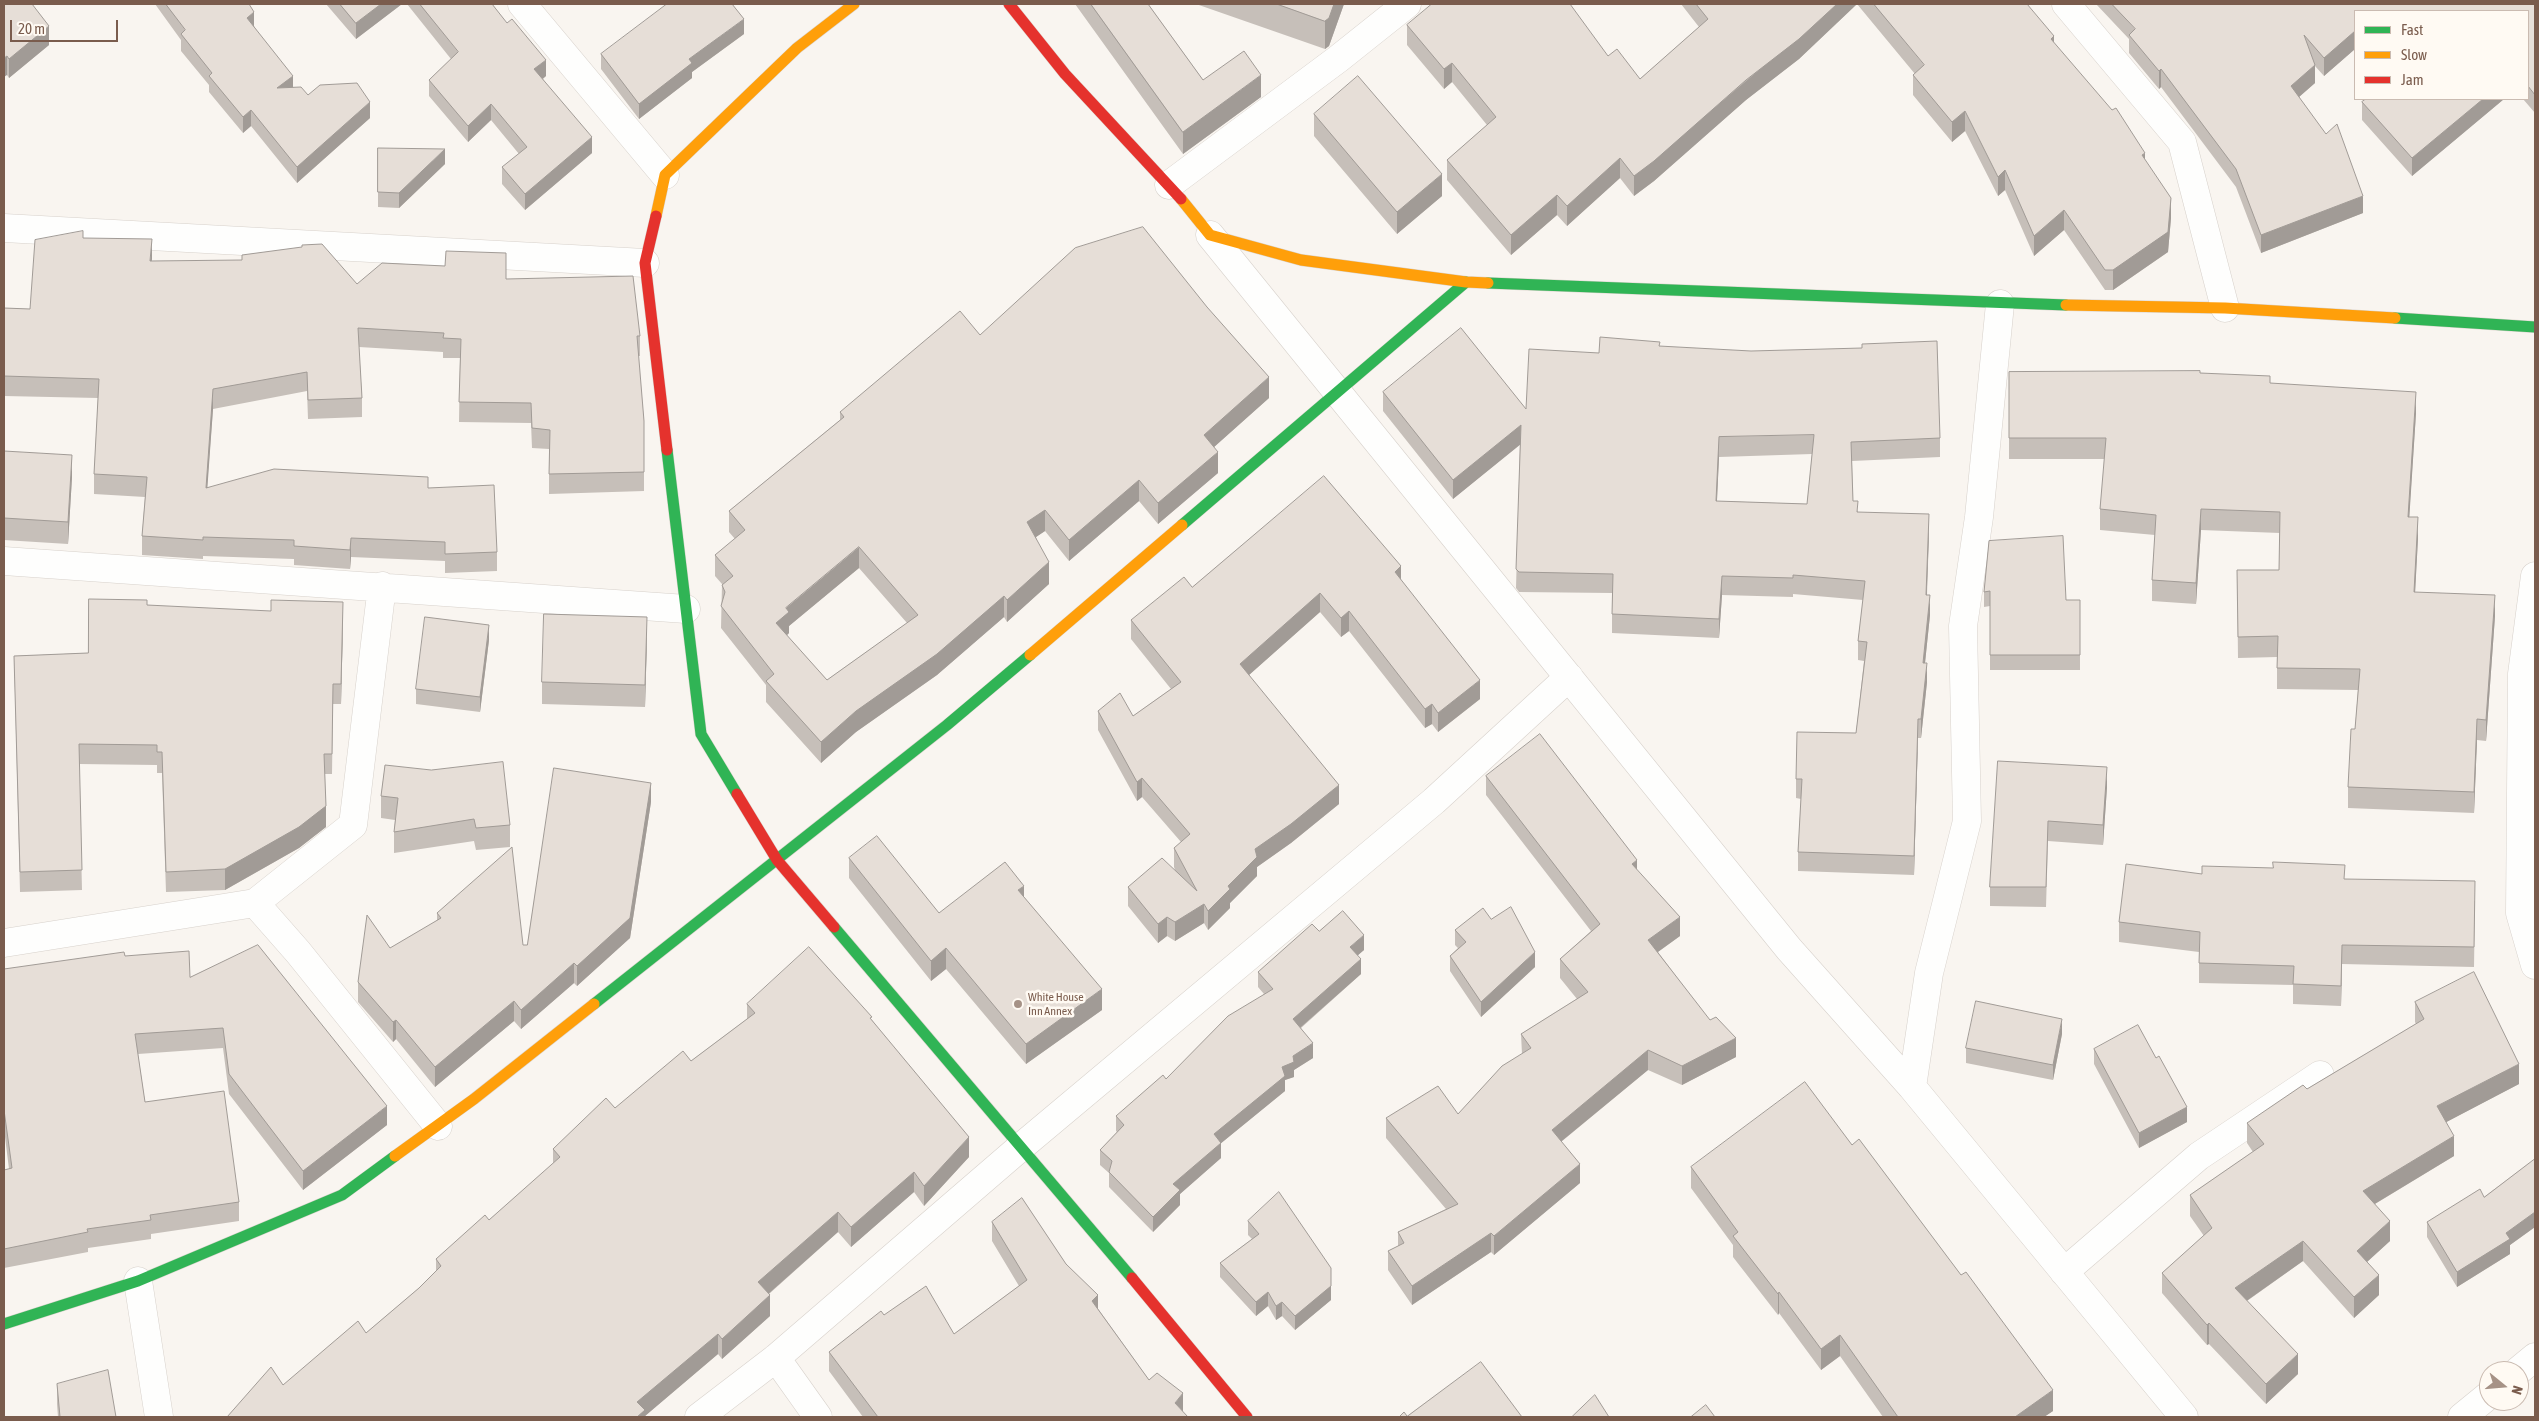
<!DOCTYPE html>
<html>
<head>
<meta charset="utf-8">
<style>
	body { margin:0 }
	#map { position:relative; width:2539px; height:1421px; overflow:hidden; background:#f9f5f0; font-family:"Asap Condensed",sans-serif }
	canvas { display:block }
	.frame { position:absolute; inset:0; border:5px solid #7a5c4d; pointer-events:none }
	.legend { position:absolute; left:2354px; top:10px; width:175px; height:90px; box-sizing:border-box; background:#fffaf3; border:1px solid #cabbb1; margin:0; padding:6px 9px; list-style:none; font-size:15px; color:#7a5c4d }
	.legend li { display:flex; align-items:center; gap:10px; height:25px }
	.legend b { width:25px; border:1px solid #cabbb1 }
	.north { position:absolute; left:2479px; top:1361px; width:50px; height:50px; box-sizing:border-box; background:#fffaf3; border:1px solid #cabbb1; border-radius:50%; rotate:107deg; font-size:14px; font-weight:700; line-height:20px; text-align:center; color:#7a5c4d }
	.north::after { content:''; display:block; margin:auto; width:18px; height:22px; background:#a69286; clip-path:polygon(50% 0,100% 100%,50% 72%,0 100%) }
	.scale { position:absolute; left:10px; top:20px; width:108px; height:22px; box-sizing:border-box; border:2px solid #7a5c4d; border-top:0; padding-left:6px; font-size:15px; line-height:18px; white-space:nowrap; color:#7a5c4d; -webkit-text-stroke:4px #fffaf3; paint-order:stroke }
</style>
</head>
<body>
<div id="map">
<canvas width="2539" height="1421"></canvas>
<div class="frame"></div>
<ul class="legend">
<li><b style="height:6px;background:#30b455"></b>Fast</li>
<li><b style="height:6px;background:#ff9f0a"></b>Slow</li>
<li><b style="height:6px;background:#e5322d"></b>Jam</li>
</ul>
<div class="north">N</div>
<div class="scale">20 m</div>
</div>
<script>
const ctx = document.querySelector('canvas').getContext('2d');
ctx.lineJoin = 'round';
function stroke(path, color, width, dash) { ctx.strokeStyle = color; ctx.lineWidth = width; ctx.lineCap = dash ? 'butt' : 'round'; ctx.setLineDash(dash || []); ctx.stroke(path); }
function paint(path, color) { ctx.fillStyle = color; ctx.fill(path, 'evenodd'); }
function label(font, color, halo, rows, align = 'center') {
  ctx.font = font + ' "Asap Condensed",sans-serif'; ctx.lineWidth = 5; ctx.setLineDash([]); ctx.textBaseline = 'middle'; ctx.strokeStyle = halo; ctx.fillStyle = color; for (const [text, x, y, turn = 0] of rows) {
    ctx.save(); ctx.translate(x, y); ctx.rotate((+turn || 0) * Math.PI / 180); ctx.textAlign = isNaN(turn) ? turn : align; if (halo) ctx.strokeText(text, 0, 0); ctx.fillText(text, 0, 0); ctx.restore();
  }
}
const street = new Path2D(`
	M522,4L665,175
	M2066,4L2182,142L2225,308
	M1169,185L1338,59L1407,4
	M4,228L645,263
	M1210,235L1789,949L1912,1087L2184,1417
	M4,561L686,609
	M2535,576L2522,674L2520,913L2535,965
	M255,903L298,952L438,1126
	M4,943L255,903L353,825L382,586
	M1912,1087L1929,973L1967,821L1963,626L1979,517L2000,304
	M2064,1272L2199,1156L2320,1075
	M138,1281L159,1417
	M776,1358L818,1417
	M2518,1371L2535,1357
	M699,1417L776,1358L1022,1146L1434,801L1569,677
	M2462,1417L2489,1395`);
const fast = new Path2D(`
	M1488,283L2066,305
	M2395,318L2535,327
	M667,450L701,734L737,794
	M1182,525L1466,282
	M834,927L1132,1278
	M594,1004L947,725L1030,655
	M4,1324L138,1281L342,1195L395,1156`);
const slow = new Path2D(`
	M1181,199L1210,235L1301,260L1466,282L1488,283
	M656,216L665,175L797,48L854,4
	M2066,305L2225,308L2395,318
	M1030,655L1182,525
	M395,1156L474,1099L594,1004`);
const jam = new Path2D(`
	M1009,4L1065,74L1181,199
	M656,216L645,263L667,450
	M737,794L777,860L834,927
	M1132,1278L1247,1417`);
stroke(street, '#d7d1cb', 29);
stroke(fast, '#d9d2cb', 12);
stroke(slow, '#d9d2cb', 12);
stroke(jam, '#d9d2cb', 12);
stroke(street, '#fefefd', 28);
stroke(fast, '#30b455', 11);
stroke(slow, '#ff9f0a', 11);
stroke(jam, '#e5322d', 11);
paint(new Path2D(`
	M4,4L49,45L9,78L7,75Z
	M155,4H249L254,26L293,87L308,95L370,118L297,183L251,126L243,133L209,92V85L181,51V40Z
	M326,4H402L356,39Z
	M407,4H492L546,76L543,79L592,153L525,210L502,184V167L519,154L491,120L468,142L429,96V80L451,59Z
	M1075,4H1148L1203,80L1261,97L1183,154Z
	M1196,4H1344L1329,46L1325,49Z
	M1681,4H2027L2054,43L2145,160L2171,218L2168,252L2113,290H2105L2064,230L2034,256L2005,190L1998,196L1965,131L1952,142L1913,95V75L1915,74L1857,4L1799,59L1746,100L1654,181L1634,196L1620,178L1567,226L1557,215L1511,255L1447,180V160L1487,125L1452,82L1444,89L1407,45V25L1608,56L1640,79L1699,27Z
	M2096,4H2534L2535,5V113L2523,99H2528V11H2355V49L2324,76L2315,66V83L2299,97L2363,213L2261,253L2236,187L2161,87L2159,89L2129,53V39Z
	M744,34L692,72V78L639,119L601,69V54Z
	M2504,99L2412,176L2362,120V102Z
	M1314,114L1442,196L1397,234L1314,136Z
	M378,148L445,164L399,208L378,207Z
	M83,238L152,261L357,284L506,279L640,336V356H638L644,421V491L549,494V449L532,448L531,423L459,422L460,358H443V352L359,347L362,398V417L308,419L307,391L213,409L207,487L428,488L497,552V571L445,573V561L351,557L350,569L294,565V559L203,556V559L142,555V536L145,497L94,494V474L98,398L4,396V308L30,309Z
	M980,335L1269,398L1214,447L1218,473L1158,524L1139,501L1069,561L1045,531L1036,537L1049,584L1007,622L1004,617L937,675L856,732L821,763L766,702V685L721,628L722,584L715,576V555L735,539L729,532V511L840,420V412ZM859,568L907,623L827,680L787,636L789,633V626Z
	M1660,346L1940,438V457L1852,461L1853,501L1858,512L1929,533L1927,595L1930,615L1925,663L1927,682L1921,738H1918L1914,875L1798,871V852L1801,799L1796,798V779L1856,733L1864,661L1858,660V641L1863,600L1793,594V597L1722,595L1719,638L1612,633V593L1519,592L1516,588L1520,444L1453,499L1383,411V392L1526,409L1599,353ZM1812,454L1807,504L1717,501L1719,457Z
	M2009,372L2200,373L2270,383L2416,413L2409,517L2418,538L2415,592L2495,616L2486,741L2477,740L2474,813L2348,808V787L2355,729L2358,690L2277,689V657L2238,658L2237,570H2279L2280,533L2201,530L2196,604L2152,601V580L2155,535L2100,530V509L2105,459H2009Z
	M4,451L72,477L68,544L4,540Z
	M1989,541L2066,600H2080V670H1990V606L1984,607V592Z
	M1401,580L1480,699L1438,732L1432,724L1425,728L1349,631L1341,637L1320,612L1249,675L1339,804L1291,843L1257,867V876L1230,903V908L1208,930L1204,923L1175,941L1167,936L1158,943L1128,906V887L1175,870L1174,867V848L1181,842L1142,797L1137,801L1098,730V711L1133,716L1171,689L1131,639V620L1192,587Z
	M147,605L343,623L341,704H333L332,774H325L326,827L299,848L225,890L166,892L162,773H157V765L79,764L82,890L20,892L14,656L88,653Z
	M647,638L645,707L542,704V682Z
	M489,640L480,712L416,704V689Z
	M1998,761L2107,787L2103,845L2048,841L2046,907L1990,906V887Z
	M385,765L510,825V847L476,850L474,841L394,853V832L395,820L381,818V796Z
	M1486,776L1637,870L1680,936L1658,952L1736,1057L1682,1085L1648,1070L1561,1142L1580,1183L1494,1255L1491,1252L1412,1305L1388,1270V1251L1398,1246V1232L1446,1209L1386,1138V1118L1458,1114L1522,1054L1521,1034L1577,999L1560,978V959L1591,931L1486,795Z
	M651,802L630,938L577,986L574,983L521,1029L514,1021L435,1087L396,1039L393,1042L358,1002V982L437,920V913L523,945H527Z
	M849,858L939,913L1024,897L1102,1010L1026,1064L946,969L931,981L849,878Z
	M2202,874L2345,879L2475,901L2474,967L2342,964L2341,1006L2293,1004V985L2199,983V952L2119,942V922Z
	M1491,919L1535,967L1481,1017L1450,971V956L1458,948L1455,945V930Z
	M1319,931L1364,950L1358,955L1361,974L1301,1028L1313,1058L1294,1070V1077L1285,1080V1091L1221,1143V1158L1180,1194V1205L1153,1232L1109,1187V1173L1100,1165V1150L1117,1132L1116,1131V1116L1166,1079L1264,994L1258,987V972Z
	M125,956L190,977L387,1125L303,1190L229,1094L223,1048L138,1054L145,1102L239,1202V1221L151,1234V1239L88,1248V1252L4,1268V1170L9,1169L4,1129V969Z
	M2415,1002L2519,1084L2446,1122L2454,1156L2375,1204L2390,1241L2367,1262L2379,1295L2354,1318L2303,1261L2247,1301L2298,1374L2266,1404L2209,1344L2207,1345L2162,1293V1273L2204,1236L2190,1216V1195L2253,1152L2247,1143V1123L2307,1089L2416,1024L2415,1022Z
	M747,1004L872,1020L969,1157L924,1206L914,1192L851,1247L838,1232L769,1294L770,1316L722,1359L718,1354L645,1416V1417L283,1385L366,1333L419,1288L436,1271V1259L489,1220L553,1164V1149L615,1108L691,1061L747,1019Z
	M2062,1034L2053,1080L1966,1063V1048Z
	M2094,1049L2187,1122L2139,1148L2094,1064Z
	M1852,1145L2053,1411L2044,1417H1883L1840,1356L1821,1370L1779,1313L1778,1315L1733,1257V1245L1691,1188V1167Z
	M2535,1159V1227L2510,1245V1254L2457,1287L2427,1237V1222L2484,1197Z
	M1248,1221L1331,1300L1295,1330L1282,1316L1276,1320L1268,1306L1256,1316L1220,1277V1263L1252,1239L1248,1235Z
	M992,1222L1066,1264L1149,1380L1183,1412L1188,1417H863L829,1371V1352L884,1315L954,1334L1019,1286L992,1241Z
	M57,1384L116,1417H58L57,1404Z`), '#c6bfb9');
paint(new Path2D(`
	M381,4H402L356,39V23Z
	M1334,4H1344L1329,46L1325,49V21Z
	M1837,4H1857L1799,59L1746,100L1654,181L1634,196V176Z
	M254,12V28L247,18Z
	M744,19V34L692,72V78L639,119V104L689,59Z
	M49,26V45L9,78V59Z
	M2355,31V49L2324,76V58Z
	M2054,36V56L2051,39Z
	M7,56V75L4,77V58Z
	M546,60V76L534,85V69Z
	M1452,63V82L1444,89V69Z
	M2315,65V83L2291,104V86Z
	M2161,69V87L2159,89V71Z
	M1261,75V97L1183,154V132Z
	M293,76V92L277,88Z
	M2483,99H2504L2412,176V158Z
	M370,102V118L297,183V167Z
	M491,104V120L468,142V126Z
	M251,110V126L243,133V117Z
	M1965,111V131L1952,142V122Z
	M592,137V153L525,210V194Z
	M445,149V164L399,208V193Z
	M2145,153V172L2142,155Z
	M1620,158V178L1567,226V206Z
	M2005,170V190L1998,196V177Z
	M1442,174V196L1397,234V212Z
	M1557,195V215L1511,255V235Z
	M2363,196V213L2261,253V235Z
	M2171,198V218L2168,252L2113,290V270Z
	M2064,210V230L2034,256V236Z
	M152,239V259L150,280V261Z
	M1269,377V398L1204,456V435Z
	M213,389V409L206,507V488Z
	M2416,392V413L2408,538V517Z
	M1521,425V444L1453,499V480Z
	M1719,437V457L1716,520V501Z
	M1218,452V473L1158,524V503Z
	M72,455V477L68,544V522Z
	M1139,480V501L1069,561V540Z
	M2201,509V530L2196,604V583Z
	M1045,510V531L1027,543V522Z
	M1929,514V533L1926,614V595Z
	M2418,517V538L2414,613V592Z
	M351,538V557L350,569V550Z
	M859,547V568L789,626V633L776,644V623L786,608Z
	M1049,562V584L1007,622V600Z
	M1401,566V586L1395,572Z
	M1722,576V595L1719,638V619Z
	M1320,593V612L1240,683V664Z
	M1930,595V615L1923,682V663Z
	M2495,595V616L2486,741V720Z
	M1004,596V617L937,675L856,732L821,763V742L856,711Z
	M343,602V623L341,704V684Z
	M1349,611V631L1341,637V618Z
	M647,617V638L645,707V685Z
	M489,625V640L480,712V697Z
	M1927,663V682L1921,738V719Z
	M1480,680V699L1438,732V713Z
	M1432,704V724L1425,728V709Z
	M1918,719V738L1914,875V856Z
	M2477,719V740L2474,813V792Z
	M2107,767V787L2103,845V825Z
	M1142,778V797L1137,801V782Z
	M651,783V802L630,938L577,986V966Z
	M1339,785V804L1291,843L1257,867V876L1230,903V908L1208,930V911L1228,886L1255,849Z
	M326,806V827L299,848L225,890V869Z
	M1637,860V880L1632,864Z
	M1024,886V906L1018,890Z
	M1204,904V923L1175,941V922Z
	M1167,917V936L1158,943V924Z
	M1680,917V936L1648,959V940Z
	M1364,935V950L1350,962V947Z
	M2342,945V964L2341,1006V986Z
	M946,948V969L931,981V961Z
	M1535,952V967L1481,1017V1002Z
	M1361,959V974L1293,1034V1019Z
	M574,963V983L521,1029V1010Z
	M1102,989V1010L1026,1064V1044Z
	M514,1001V1021L435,1087V1067Z
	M2062,1019V1034L2053,1080V1065Z
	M396,1020V1039L393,1042V1022Z
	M1736,1038V1057L1682,1085V1066Z
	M1313,1043V1058L1294,1070V1077L1285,1080V1091L1214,1149V1134L1293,1056Z
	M1648,1050V1070L1552,1149V1130Z
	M2519,1064V1084L2437,1127V1106Z
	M387,1106V1125L303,1190V1171Z
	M2187,1107V1122L2139,1148V1133Z
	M2454,1136V1156L2363,1211V1191Z
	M969,1137V1157L924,1206V1186Z
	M1221,1143V1158L1180,1194V1205L1153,1232V1217L1173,1184Z
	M1580,1164V1183L1494,1255V1236Z
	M914,1172V1192L851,1247V1227Z
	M838,1212V1232L758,1303V1282Z
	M2535,1212V1227L2510,1245V1254L2457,1287V1272L2506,1233Z
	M2390,1221V1241L2357,1271V1251Z
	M1491,1233V1252L1412,1305V1286Z
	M2303,1241V1261L2235,1309V1288Z
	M1331,1268V1300L1295,1330V1316Z
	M2379,1275V1295L2354,1318V1297Z
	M1268,1292V1306L1256,1316V1302Z
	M1779,1292V1313L1778,1315V1294Z
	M770,1295V1316L722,1359V1339Z
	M1098,1295V1314L1092,1301Z
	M1282,1302V1316L1276,1320V1306Z
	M2209,1323V1344L2207,1345V1325Z
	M718,1334V1354L645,1416V1417H637V1402Z
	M1840,1335V1356L1821,1370V1349Z
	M2298,1354V1374L2266,1404V1384Z
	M2053,1390V1411L2044,1417H2015Z
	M1183,1393V1412L1175,1403Z`), '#a19b96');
const building = new Path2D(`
	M4,4H32L49,26L9,59L7,56L4,58Z
	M166,4H249L254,12L247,18L293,76L277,88L301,87L308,95L320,85L357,83L370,102L297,167L251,110L243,117L209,76L212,73L181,34L185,30Z
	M340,4H381L356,23Z
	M420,4H492L507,23L512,19L546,60L534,69L592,137L525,194L502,167L527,147L491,104L468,126L429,80L458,52Z
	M667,4H732L744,19L689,59L692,63L639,104L601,54Z
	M1091,4H1148L1203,80L1244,51L1261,75L1183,132Z
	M1277,4H1334L1329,18L1325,21Z
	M1432,4H1570L1608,56L1617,49L1640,79L1708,19L1696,4H1837L1799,39L1746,80L1654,161L1634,176L1620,158L1567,206L1557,195L1511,235L1447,160L1496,117L1452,63L1444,69L1407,25Z
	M1874,4H2027L2054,36L2051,39L2112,110L2116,108L2145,153L2142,155L2171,198L2168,232L2113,270H2105L2064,210L2034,236L2005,170L1998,177L1965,111L1952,122L1913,75L1924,65Z
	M2112,4H2534L2535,5V95L2528,86V11H2355V31L2324,58L2304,35L2315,65L2291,86L2326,134L2337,124L2363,196L2261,235L2236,169L2161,69L2159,71L2129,35L2135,29Z
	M1358,76L1442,174L1397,212L1314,114Z
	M2366,99H2483L2412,158L2362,102Z
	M378,148L445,149L399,193L378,192Z
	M1143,227L1207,307L1269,377L1204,435L1218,452L1158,503L1139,480L1069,540L1045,510L1027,522L1049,562L1007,600L1004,596L937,654L856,711L821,742L766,681L774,674L721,606L725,592L722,585L733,576L715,555L745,530L729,511L844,417L840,412L960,311L980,335L1075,248ZM859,547L918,615L827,680L776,623L789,612L786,608Z
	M83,231V238L152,239L150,261L242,260V255L302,247V245L322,244L357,284L382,263L445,266L446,251L506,253V279L633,276L640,336H637L644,421V472L549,474L550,430L532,428L531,403L459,402L461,339L443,338L444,333L358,328L362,398L308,400L307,372L213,389L206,488L274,469L428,477V488L494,485L497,552L445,554V542L351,538L350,550L294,546V540L203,537V540L142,536L147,477L94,474L99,379L4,376V308L30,309L35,240Z
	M1461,328L1526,409L1529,349L1599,353L1600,337L1660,342L1659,346L1751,351L1862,348V344L1937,341L1940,438L1851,442L1853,501H1858L1857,512L1929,514L1926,595H1930L1923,663H1927L1921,719H1918L1914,856L1798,852L1802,779H1796L1797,732L1856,733L1867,642L1858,641L1865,581L1793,575V578L1722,576L1719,619L1612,614L1613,574L1519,572L1516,569L1521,425L1453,480L1383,392ZM1814,435L1807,504L1716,501L1719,437Z
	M2200,371V373L2270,376V383L2416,392L2408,517H2418L2414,592L2495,595L2486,720L2477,719L2474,792L2348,787L2351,729H2355L2360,669L2277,668L2278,636L2238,637L2237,570H2279L2280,512L2201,509L2196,583L2152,580L2156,515L2100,509L2106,438H2009V372Z
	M4,451L72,455L68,522L4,518Z
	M1324,476L1401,566L1395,572L1480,680L1438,713L1432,704L1425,709L1349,611L1341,618L1320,593L1240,664L1339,785L1291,824L1255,849L1257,857L1228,886L1230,889L1208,911L1204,904L1175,922L1167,917L1158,924L1128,887L1162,858L1197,891L1174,848L1190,834L1142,778L1137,782L1098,711L1120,693L1133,716L1181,682L1131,620L1184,577L1192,587Z
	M2063,536L2066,600H2080V655H1990V591L1984,592L1989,541Z
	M89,599L147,600V605L271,611V600L343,602L341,684H333L332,754H324L326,806L299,827L225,869L166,872L162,752H157V745L79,744L82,870L20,872L14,656L88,653Z
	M544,614L647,617L645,685L542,682Z
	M425,617L489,625L480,697L416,689Z
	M1540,734L1637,860L1632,864L1680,917L1648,940L1710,1020L1716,1017L1736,1038L1682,1066L1648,1050L1552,1130L1580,1164L1494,1236L1491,1233L1412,1286L1388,1251L1404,1243L1398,1232L1458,1204L1386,1118L1438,1086L1458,1114L1502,1066L1531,1048L1521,1034L1588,992L1560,959L1600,924L1486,776Z
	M1998,761L2107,767L2103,825L2048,821L2046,887H1990Z
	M503,762L510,825L476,828L474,819L394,832L398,798L381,796L385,765L431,770Z
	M554,768L651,783L630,918L577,966L574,963L521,1010L514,1001L435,1067L396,1020L393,1022L358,982L367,915L390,948L441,918L437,913L512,847L523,945H527Z
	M877,836L939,913L1005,862L1024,886L1018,890L1102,989L1026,1044L946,948L931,961L849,858Z
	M2273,862L2345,865L2344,879L2475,881L2474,947L2342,945L2341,986L2293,984L2294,966L2199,963L2200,932L2119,922L2126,864L2202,874V866L2273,868Z
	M1511,907L1535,952L1481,1002L1450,956L1466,942L1455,930L1483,908L1491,919Z
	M1343,911L1364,935L1350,947L1361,959L1293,1019L1313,1043L1293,1056L1294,1062L1282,1067L1285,1076L1214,1134L1221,1143L1173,1184L1180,1190L1153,1217L1109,1172L1112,1161L1100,1150L1124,1125L1116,1116L1163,1075L1166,1079L1228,1016L1273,989L1258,972L1312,924L1319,931Z
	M258,945L387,1106L303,1171L229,1074L223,1028L135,1034L145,1102L224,1091L239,1202L150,1215L151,1220L87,1229L88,1232L4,1249V1170L12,1168L4,1110V969L124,952L125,956L189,951L190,977Z
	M809,947L872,1017L870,1018L969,1137L924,1186L914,1172L851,1227L838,1212L758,1282L770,1295L722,1339L718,1334L637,1402L645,1410L637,1417H227L271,1367L283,1385L358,1321L366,1333L419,1288L441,1266L436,1259L485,1215L489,1220L560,1157L553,1149L606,1098L615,1108L683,1051L691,1061L755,1013L747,1004Z
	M2474,972L2519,1064L2437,1106L2454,1136L2363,1191L2390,1221L2357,1251L2379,1275L2354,1297L2303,1241L2235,1288L2298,1354L2266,1384L2209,1323L2207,1325L2162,1273L2212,1228L2190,1195L2264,1144L2247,1123L2303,1085L2307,1089L2424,1019L2415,1002Z
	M1976,1001L2062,1019L2053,1065L1966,1048Z
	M2138,1025L2156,1058L2159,1056L2187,1107L2139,1133L2094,1049Z
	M1805,1082L1852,1145L1859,1139L1961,1275L1966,1272L2053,1390L2015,1417H1898L1840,1335L1821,1349L1779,1292L1778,1294L1733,1236L1738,1232L1691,1167Z
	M2535,1159V1212L2506,1233L2510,1239L2457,1272L2427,1222L2480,1189L2484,1197Z
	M1279,1192L1331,1268V1286L1295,1316L1282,1302L1276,1306L1268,1292L1256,1302L1220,1263L1259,1234L1248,1221Z
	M1022,1198L1066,1264L1098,1295L1092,1301L1149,1380L1157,1373L1183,1393L1175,1403L1188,1417H878L829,1352L881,1311L884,1315L926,1286L954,1334L1027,1280L992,1222Z
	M1481,1362L1522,1417H1399L1404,1412L1407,1416Z
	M108,1370L116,1417H60L57,1384Z
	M1595,1395L1609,1417H1572Z
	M1706,1405L1715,1417H1691Z`);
paint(building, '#e6ded7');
stroke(building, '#a19b96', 1);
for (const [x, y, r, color] of [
	[1018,1004,5,"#a69286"]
]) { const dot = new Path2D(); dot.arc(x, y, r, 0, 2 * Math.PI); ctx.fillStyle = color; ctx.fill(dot); stroke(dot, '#fffaf3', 2); }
label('12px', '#7a5c4d', '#fffaf3', [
	["White House",1028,997],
	["Inn Annex",1028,1011]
], 'left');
</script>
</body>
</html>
